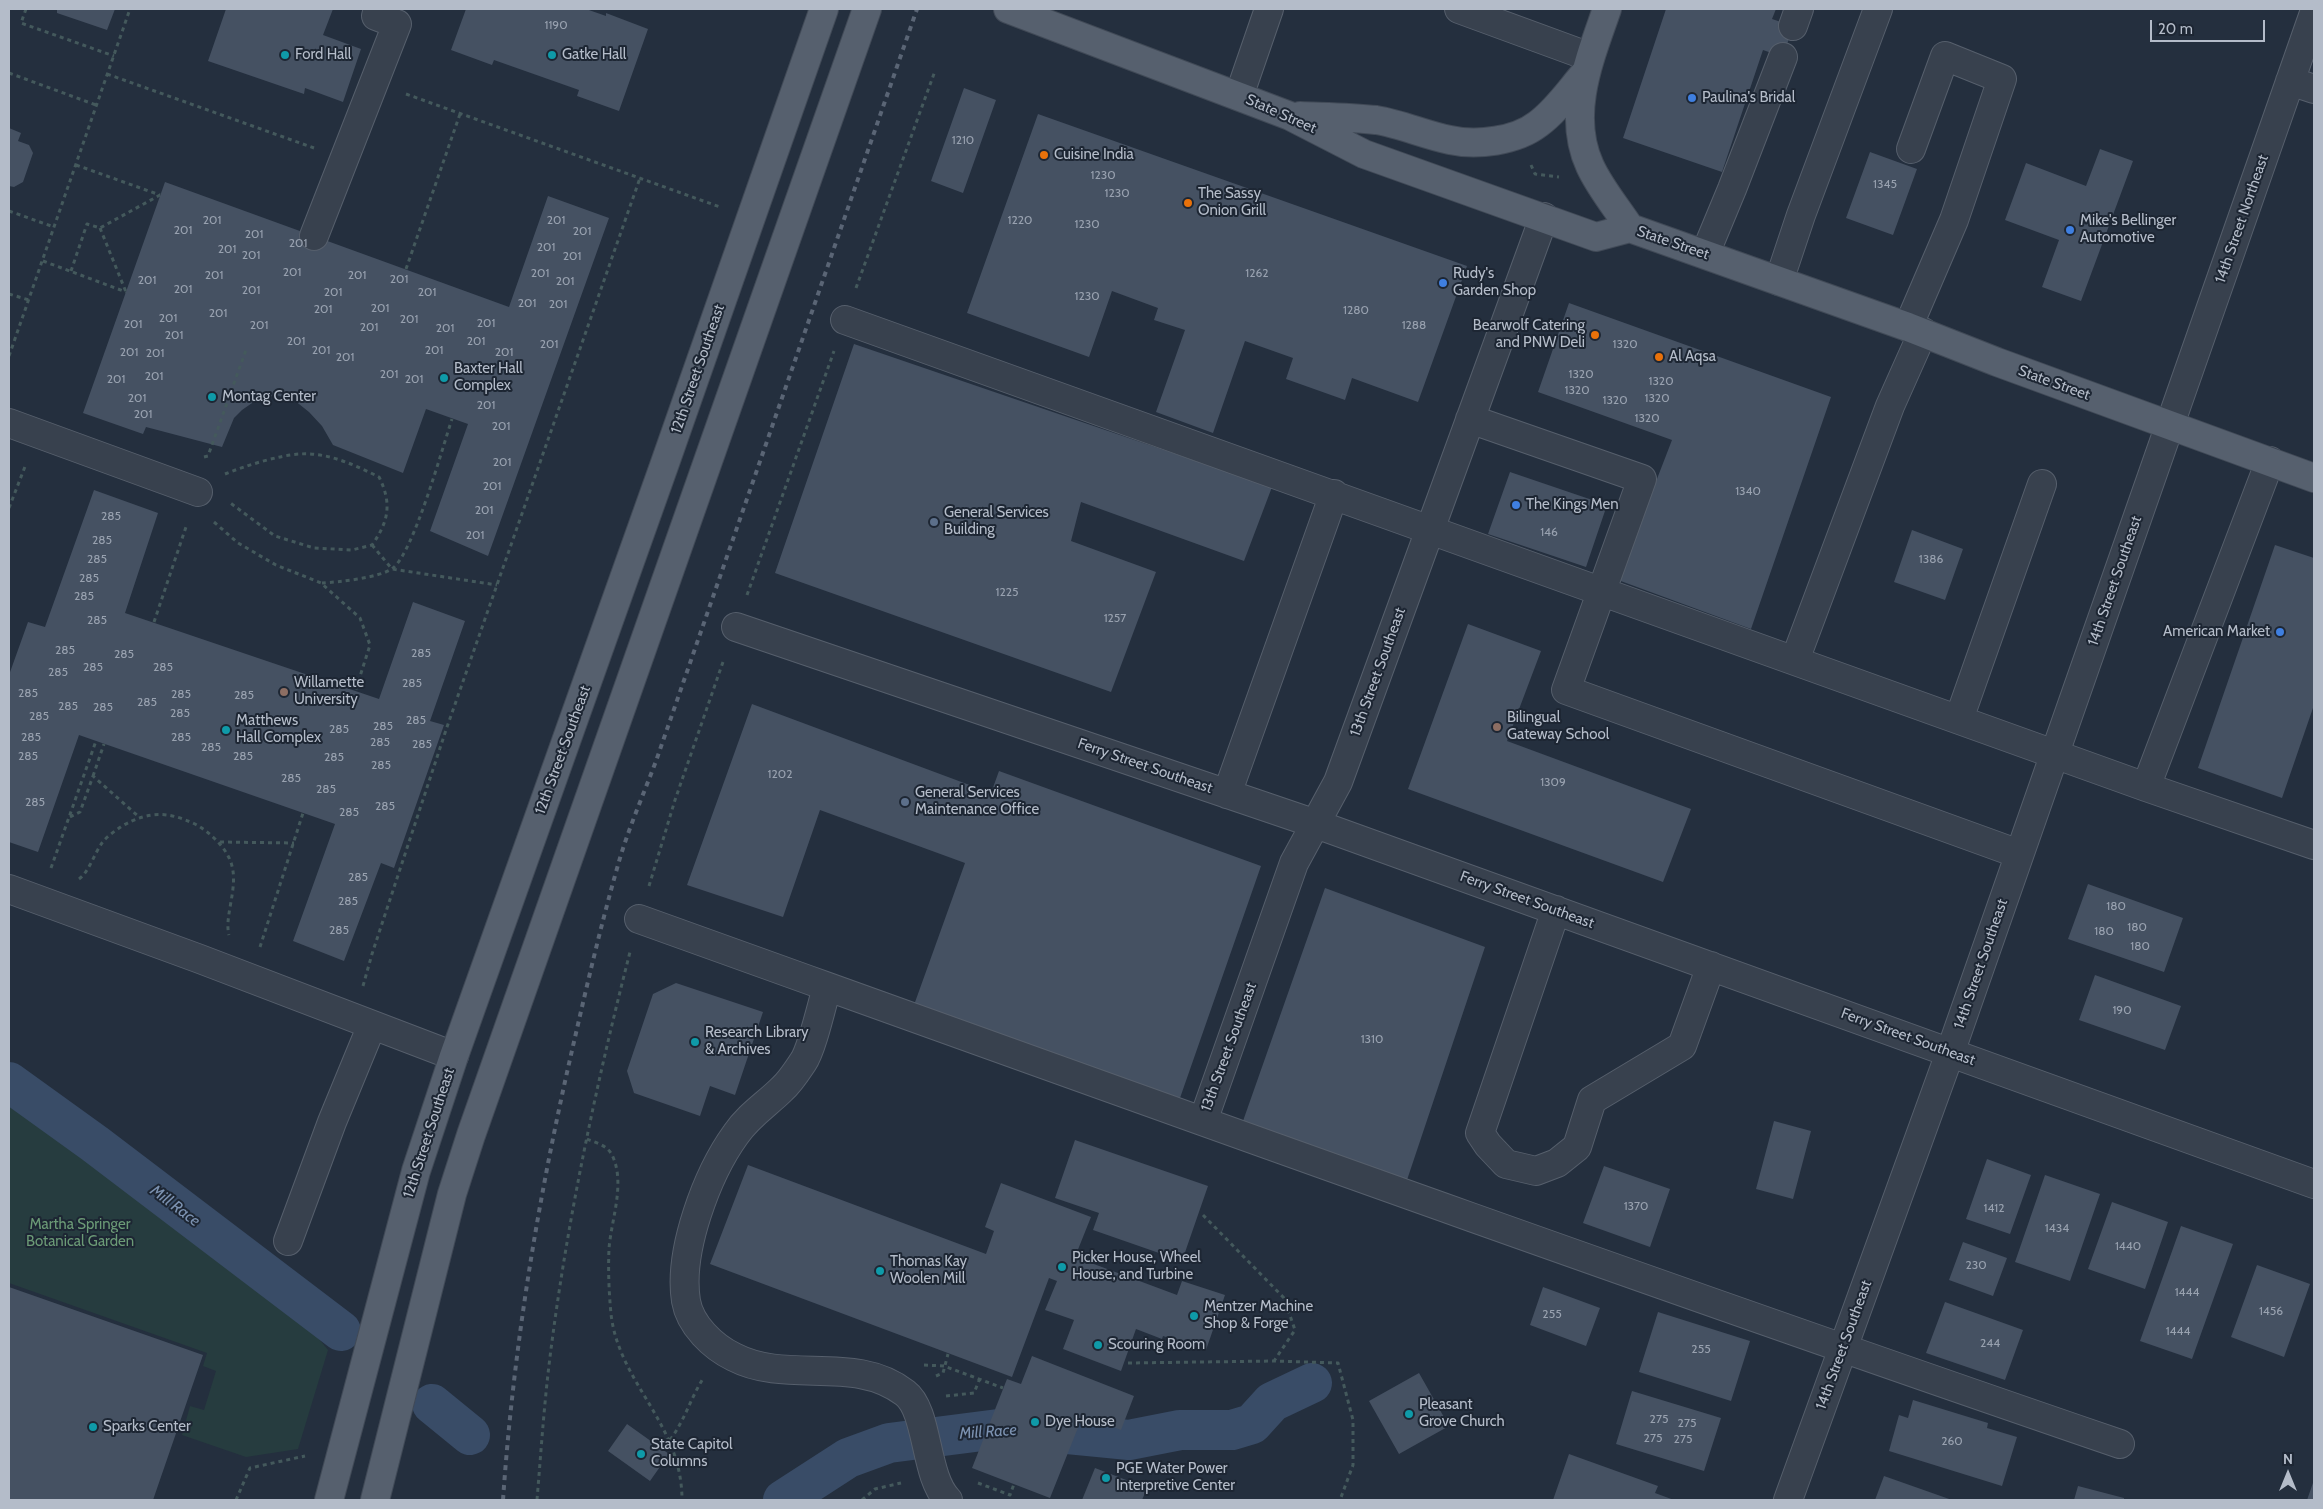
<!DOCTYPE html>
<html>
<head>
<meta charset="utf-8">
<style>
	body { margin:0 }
	#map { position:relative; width:2323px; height:1509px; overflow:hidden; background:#242f3e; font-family:Cabin,sans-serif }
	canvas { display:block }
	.frame { position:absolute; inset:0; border:10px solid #b4bcc9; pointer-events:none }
	.north { position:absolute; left:2263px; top:1449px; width:50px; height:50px; -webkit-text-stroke:4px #1d2633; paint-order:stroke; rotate:0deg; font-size:14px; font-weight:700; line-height:20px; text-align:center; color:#b4bcc9 }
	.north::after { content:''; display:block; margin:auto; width:18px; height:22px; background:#b4bcc9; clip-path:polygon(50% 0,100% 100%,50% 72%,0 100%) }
	.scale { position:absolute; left:2150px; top:20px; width:115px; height:22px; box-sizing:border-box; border:2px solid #b4bcc9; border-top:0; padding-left:6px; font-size:15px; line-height:18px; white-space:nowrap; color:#b4bcc9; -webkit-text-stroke:4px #1d2633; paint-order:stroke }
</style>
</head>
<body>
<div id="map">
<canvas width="2323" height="1509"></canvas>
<div class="frame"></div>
<div class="north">N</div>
<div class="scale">20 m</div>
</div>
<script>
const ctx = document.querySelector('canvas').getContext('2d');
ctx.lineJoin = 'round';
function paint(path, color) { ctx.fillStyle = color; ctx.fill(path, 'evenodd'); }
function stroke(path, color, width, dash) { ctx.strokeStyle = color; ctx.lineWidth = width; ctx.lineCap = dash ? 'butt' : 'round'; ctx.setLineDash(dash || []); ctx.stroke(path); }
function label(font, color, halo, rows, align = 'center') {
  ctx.font = font + ' Cabin,sans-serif'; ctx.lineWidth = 4; ctx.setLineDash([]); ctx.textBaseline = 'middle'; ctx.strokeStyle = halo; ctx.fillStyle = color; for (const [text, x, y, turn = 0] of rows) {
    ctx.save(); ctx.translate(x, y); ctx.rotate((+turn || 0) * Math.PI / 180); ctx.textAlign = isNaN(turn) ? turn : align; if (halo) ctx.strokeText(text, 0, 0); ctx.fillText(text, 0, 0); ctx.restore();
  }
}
paint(new Path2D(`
	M9,1095L263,1285L301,1317L328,1350L298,1449L246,1457L182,1435L190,1406L204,1410L216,1371L203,1366L207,1353L9,1283Z`), '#263c3f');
stroke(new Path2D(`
	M9,1082L95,1144L341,1331
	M432,1404L470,1435
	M783,1500L848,1458L889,1443L1006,1428L1129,1440L1180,1430H1232L1252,1424L1272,1402L1312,1383`), '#394c67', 40);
paint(new Path2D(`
	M57,9H115L107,30L57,13Z
	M226,9H333L323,35L361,49L343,102L305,88L304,94L208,61Z
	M466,9H586L606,16V13L648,29L619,111L577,96L579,90L494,60L492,65L451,50Z
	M1666,9H1776L1772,19L1793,26L1783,57L1763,50L1722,172L1623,138Z
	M964,88L996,100L963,193L931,181Z
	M1038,114L1467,266L1418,402L1352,378L1345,400L1286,379L1293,358L1245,341L1213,433L1156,412L1185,330L1154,320L1158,308L1112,291L1089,357L967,313Z
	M9,128L21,133L18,141L29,145L33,153L23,182L14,187L9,186Z
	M2100,149L2133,161L2081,301L2042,287L2059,240L2005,220L2026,163L2086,186Z
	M1870,152L1917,169L1893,235L1846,218Z
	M165,182L509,307L548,196L609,218L488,556L430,531L468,424L426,409L403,473L333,445L322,426L309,412L294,400L276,395L255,401L242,410L234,418L222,447L146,427L143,434L83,413Z
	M1569,303L1831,397L1751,629L1618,580L1672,440L1538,392Z
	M854,344L1272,487L1244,561L1081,502L1071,541L1156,572L1111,692L775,573Z
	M1510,472L1607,505L1586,567L1488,534Z
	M94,490L158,513L125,613L379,699L413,602L465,621L430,721L444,725L394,868L381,863L344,961L293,941L335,824L79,735L38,852L9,842V675L28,622L45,627Z
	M1912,530L1963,549L1945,600L1894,582Z
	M2275,545L2314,558V705L2282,798L2198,768Z
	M1468,624L1541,651L1507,741L1691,809L1663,882L1408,789Z
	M752,704L991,793L999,771L1261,866L1180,1098L914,1005L965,863L820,810L783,917L687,885Z
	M2088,884L2183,918L2164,972L2068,939Z
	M1325,888L1485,947L1407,1180L1243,1121Z
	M2095,975L2181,1006L2165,1050L2079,1020Z
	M676,983L763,1012L735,1095L710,1086L700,1116L634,1093L627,1071L653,994Z
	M1774,1121L1811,1131L1793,1199L1756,1189Z
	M1075,1140L1208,1186L1182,1261L1093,1230L1099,1213L1055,1198Z
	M1987,1159L2031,1175L2010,1234L1966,1219Z
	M748,1165L986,1254L994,1231L985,1227L1001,1183L1091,1217L1075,1257L1177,1295L1182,1281L1225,1295L1206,1350L1163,1336L1162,1339L1136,1329L1121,1371L1063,1349L1074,1320L1045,1310L1057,1281L1049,1278L1012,1377L710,1264Z
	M1604,1166L1670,1189L1650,1247L1583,1223Z
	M2045,1175L2100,1194L2070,1281L2015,1262Z
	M2112,1202L2168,1222L2145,1289L2088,1269Z
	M2181,1226L2233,1244L2192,1359L2140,1341Z
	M1963,1242L2007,1258L1993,1296L1949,1280Z
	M2257,1265L2310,1284L2284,1357L2231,1337Z
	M9,1287L203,1355L153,1500H9Z
	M1543,1287L1600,1308L1586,1346L1530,1325Z
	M1945,1302L2023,1330L2005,1380L1926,1353Z
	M1658,1312L1750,1341L1731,1401L1639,1372Z
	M1032,1356L1134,1396L1121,1430L1083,1415L1050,1498L972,1468L1007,1379L1021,1384Z
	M1419,1373L1449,1426L1399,1454L1369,1401Z
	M1632,1391L1721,1418L1704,1471L1616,1444Z
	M1913,1400L1988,1423L1987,1428L2017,1437L2002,1486L1889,1451L1899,1415L1908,1418Z
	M627,1424L669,1454L650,1481L608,1451Z
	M1569,1454L1658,1486L1655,1493L1674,1500H1553Z
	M1095,1468L1147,1488L1142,1500H1082Z
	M1884,1476L1952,1500H1875Z
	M2314,1480V1500H2307Z
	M2078,1486L2124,1498V1500H2074Z`), '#455162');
const minor = new Path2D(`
	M1459,9L1590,57
	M1793,26L1799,9
	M2290,81L2314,89
	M1239,96L1269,9
	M314,236L397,24L376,16L378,9
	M1705,254L1732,189L1783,57
	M1779,281L1801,215L1878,9
	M845,320L2146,787L2314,845
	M1908,327L1954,220L2002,79L1945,56L1911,149
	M1470,419L1642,479L1566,690L2019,854
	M9,423L198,492
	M736,627L1316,824L2314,1184
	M1795,660L1890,406L1923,332
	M1959,719L2042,484
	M2146,787L2270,461
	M1227,794L1334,494
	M9,889L200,959L454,1056
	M1556,910L1480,1133L1488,1145L1506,1164L1536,1171L1557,1163L1577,1147L1592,1100L1682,1046L1711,966
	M639,919C1132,1096 1624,1274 2120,1444
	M827,987C822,1004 812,1049 803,1062C797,1071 790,1082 782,1089C767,1104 749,1115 736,1134C707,1174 678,1251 686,1301C690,1325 713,1347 734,1357C788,1385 855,1354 905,1393C929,1411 924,1476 948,1500
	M1203,1121L1294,863L1338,782L1544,217
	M288,1241L332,1122L372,1025
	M1788,1500L1950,1053L2314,13`);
const major = new Path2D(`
	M1008,9L1290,116L1364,154L1596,237L1630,228L1908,327L1997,362L2314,478
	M1607,9C1590,58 1566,114 1590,166C1600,188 1617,208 1630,228
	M1300,116C1325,117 1351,117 1376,120C1401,124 1425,135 1450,140C1477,146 1516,141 1538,124C1557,110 1570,90 1585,73
	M329,1500L416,1171L454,1056L665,463L824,9
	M375,1500L452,1194L471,1135L867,9`);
stroke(minor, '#565f6c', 30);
stroke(major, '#414a57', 30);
stroke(new Path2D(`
	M26,9L21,23L114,56
	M9,73L96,105
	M107,74L314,148
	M406,94L720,207
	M76,165L160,195
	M1531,165L1535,174L1559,177
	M9,211L54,227
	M100,228L126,292
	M43,261L126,292
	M406,269L460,114
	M71,271L87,224L100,228L160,195
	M856,288L935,71
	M9,294L29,300
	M9,356L130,9
	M204,457L208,456L247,347
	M225,474C245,466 279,455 300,454C327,452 355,465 379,477C392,503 389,521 372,545L352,550L314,548L275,536L229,502
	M9,508L26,464
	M214,522L238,543L276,565L321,583L360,618L370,645L355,692
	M372,545L392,569L497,585
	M322,583C338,582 380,578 393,568C414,551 442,449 452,419
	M747,595L834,351
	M154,622L187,524
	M93,776L104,744
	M70,817L80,812L93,776L139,817
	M220,842L294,843
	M51,868L96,741
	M79,879C89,872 94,854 102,843C106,837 115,831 122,826C149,811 167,811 195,824C210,832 228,849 232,866C238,889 224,917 229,935
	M649,886L675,800L724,659
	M260,947L303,813
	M363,986L372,954L447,727L640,178
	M587,1139C596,1143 607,1145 612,1155C626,1183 611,1220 609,1249C608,1270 609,1293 611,1314C619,1384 682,1423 682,1500
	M1203,1215L1284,1298L1295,1330L1274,1361
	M1128,1363L1274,1361L1338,1363L1353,1420V1465L1340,1500
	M924,1365L944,1366L1003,1388
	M936,1376L943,1373L948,1354
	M946,1396L974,1393L980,1378
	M670,1440C686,1418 690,1399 704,1377
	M978,1483L1010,1495L1014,1484
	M236,1500L250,1468L305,1456
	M537,1500C541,1452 544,1405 550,1357C567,1221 596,1085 630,952
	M862,1500L875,1489L901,1483`), '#44595c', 3, [4, 4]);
stroke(minor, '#38414e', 28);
stroke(major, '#56606e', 28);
stroke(new Path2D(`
	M503,1500C513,1354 536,1211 568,1068C584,998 600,927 620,858C630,825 644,793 656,761L917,9`), '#5a6575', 4, [5, 5]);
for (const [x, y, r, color] of [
	[285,55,5,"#0f9aa8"],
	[552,55,5,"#0f9aa8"],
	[1692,98,5,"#3f7fe0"],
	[1044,155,5,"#e8710a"],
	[1188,203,5,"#e8710a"],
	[2070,230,5,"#3f7fe0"],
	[1443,283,5,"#3f7fe0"],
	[1595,335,5,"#e8710a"],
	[1659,357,5,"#e8710a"],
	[444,378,5,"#0f9aa8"],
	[212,397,5,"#0f9aa8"],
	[1516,505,5,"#3f7fe0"],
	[934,522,5,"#5c6f8a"],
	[2280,632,5,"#3f7fe0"],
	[284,692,5,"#8d6e63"],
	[1497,727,5,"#8d6e63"],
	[226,730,5,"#0f9aa8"],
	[905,802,5,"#5c6f8a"],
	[695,1042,5,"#0f9aa8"],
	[1062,1267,5,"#0f9aa8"],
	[880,1271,5,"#0f9aa8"],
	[1194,1316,5,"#0f9aa8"],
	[1098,1345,5,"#0f9aa8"],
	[1409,1414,5,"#0f9aa8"],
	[1035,1422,5,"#0f9aa8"],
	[93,1427,5,"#0f9aa8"],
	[641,1454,5,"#0f9aa8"],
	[1106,1478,5,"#0f9aa8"]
]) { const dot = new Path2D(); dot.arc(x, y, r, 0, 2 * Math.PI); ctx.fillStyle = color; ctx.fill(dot); stroke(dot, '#1d2633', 2); }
label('12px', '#98a1af', null, [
	["1190",556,25],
	["1210",963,140],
	["1230",1103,175],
	["1345",1885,184],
	["1230",1117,193],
	["201",212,220],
	["201",556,220],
	["1220",1020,220],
	["1230",1087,224],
	["201",183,230],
	["201",582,231],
	["201",254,234],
	["201",298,243],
	["201",546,247],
	["201",227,249],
	["201",251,255],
	["201",572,256],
	["201",292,272],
	["201",540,273],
	["1262",1257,273],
	["201",214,275],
	["201",357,275],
	["201",399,279],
	["201",147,280],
	["201",565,281],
	["201",183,289],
	["201",251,290],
	["201",333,292],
	["201",427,292],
	["1230",1087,296],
	["201",527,303],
	["201",558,304],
	["201",380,308],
	["201",323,309],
	["1280",1356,310],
	["201",218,313],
	["201",168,318],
	["201",409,319],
	["201",486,323],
	["201",133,324],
	["201",259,325],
	["1288",1414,325],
	["201",369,327],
	["201",445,328],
	["201",174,335],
	["201",296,341],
	["201",476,341],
	["201",549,344],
	["1320",1625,344],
	["201",321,350],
	["201",434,350],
	["201",129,352],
	["201",504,352],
	["201",155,353],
	["201",345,357],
	["201",389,374],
	["1320",1581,374],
	["201",154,376],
	["201",116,379],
	["201",414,379],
	["1320",1661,381],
	["1320",1577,390],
	["201",137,398],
	["1320",1657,398],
	["1320",1615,400],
	["201",486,405],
	["201",143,414],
	["1320",1647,418],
	["201",501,426],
	["201",502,462],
	["201",492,486],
	["1340",1748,491],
	["201",484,510],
	["285",111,516],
	["146",1549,532],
	["201",475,535],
	["285",102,540],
	["285",97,559],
	["1386",1931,559],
	["285",89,578],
	["1225",1007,592],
	["285",84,596],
	["1257",1115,618],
	["285",97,620],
	["285",65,650],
	["285",421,653],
	["285",124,654],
	["285",93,667],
	["285",163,667],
	["285",58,672],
	["285",412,683],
	["285",28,693],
	["285",181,694],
	["285",244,695],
	["285",147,702],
	["285",68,706],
	["285",103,707],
	["285",180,713],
	["285",39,716],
	["285",416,720],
	["285",383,726],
	["285",339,729],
	["285",31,737],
	["285",181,737],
	["285",380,742],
	["285",422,744],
	["285",211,747],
	["285",28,756],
	["285",243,756],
	["285",334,757],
	["285",381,765],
	["1202",780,774],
	["285",291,778],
	["1309",1553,782],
	["285",326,789],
	["285",35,802],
	["285",385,806],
	["285",349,812],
	["285",358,877],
	["285",348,901],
	["180",2116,906],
	["180",2137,927],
	["285",339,930],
	["180",2104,931],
	["180",2140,946],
	["190",2122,1010],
	["1310",1372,1039],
	["1370",1636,1206],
	["1412",1994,1208],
	["1434",2057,1228],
	["1440",2128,1246],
	["230",1976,1265],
	["1444",2187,1292],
	["1456",2271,1311],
	["255",1552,1314],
	["1444",2178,1331],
	["244",1990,1343],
	["255",1701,1349],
	["275",1659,1419],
	["275",1687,1423],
	["275",1653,1438],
	["275",1683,1439],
	["260",1952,1441]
]);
label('15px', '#b4bcc9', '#1d2633', [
	["Ford Hall",295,55],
	["Gatke Hall",562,55],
	["Paulina's Bridal",1702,98],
	["Cuisine India",1054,155],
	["The Sassy",1198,194],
	["Onion Grill",1198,211],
	["Mike's Bellinger",2080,221],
	["Automotive",2080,238],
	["Rudy's",1453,274],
	["Garden Shop",1453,291],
	["Bearwolf Catering",1585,326,"right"],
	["and PNW Deli",1585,343,"right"],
	["Al Aqsa",1669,357],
	["Baxter Hall",454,369],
	["Complex",454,386],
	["Montag Center",222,397],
	["The Kings Men",1526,505],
	["General Services",944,513],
	["Building",944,530],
	["American Market",2270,632,"right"],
	["Willamette",294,683],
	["University",294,700],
	["Bilingual",1507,718],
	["Gateway School",1507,735],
	["Matthews",236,721],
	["Hall Complex",236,738],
	["General Services",915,793],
	["Maintenance Office",915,810],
	["Research Library",705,1033],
	["& Archives",705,1050],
	["Picker House, Wheel",1072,1258],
	["House, and Turbine",1072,1275],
	["Thomas Kay",890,1262],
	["Woolen Mill",890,1279],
	["Mentzer Machine",1204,1307],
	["Shop & Forge",1204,1324],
	["Scouring Room",1108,1345],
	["Pleasant",1419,1405],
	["Grove Church",1419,1422],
	["Dye House",1045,1422],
	["Sparks Center",103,1427],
	["State Capitol",651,1445],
	["Columns",651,1462],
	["PGE Water Power",1116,1469],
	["Interpretive Center",1116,1486]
], 'left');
label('15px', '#b4bcc9', '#1d2633', [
	["State Street",1281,114,24],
	["14th Street Northeast",2242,219,-71],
	["State Street",1673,243,19],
	["12th Street Southeast",698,369,-71],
	["State Street",2054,383,20],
	["14th Street Southeast",2115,581,-71],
	["13th Street Southeast",1378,672,-70],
	["12th Street Southeast",563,750,-70],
	["Ferry Street Southeast",1145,766,19],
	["Ferry Street Southeast",1527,900,20],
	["14th Street Southeast",1981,964,-71],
	["Ferry Street Southeast",1908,1037,20],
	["13th Street Southeast",1229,1047,-70],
	["12th Street Southeast",429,1133,-72],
	["14th Street Southeast",1844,1345,-70]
]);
label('15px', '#6b9a76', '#1d2633', [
	["Martha Springer",80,1225],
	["Botanical Garden",80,1242]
]);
label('italic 16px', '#7c92b1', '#1d2633', [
	["Mill Race",175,1206,37],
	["Mill Race",988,1432,-4]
]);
</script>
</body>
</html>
